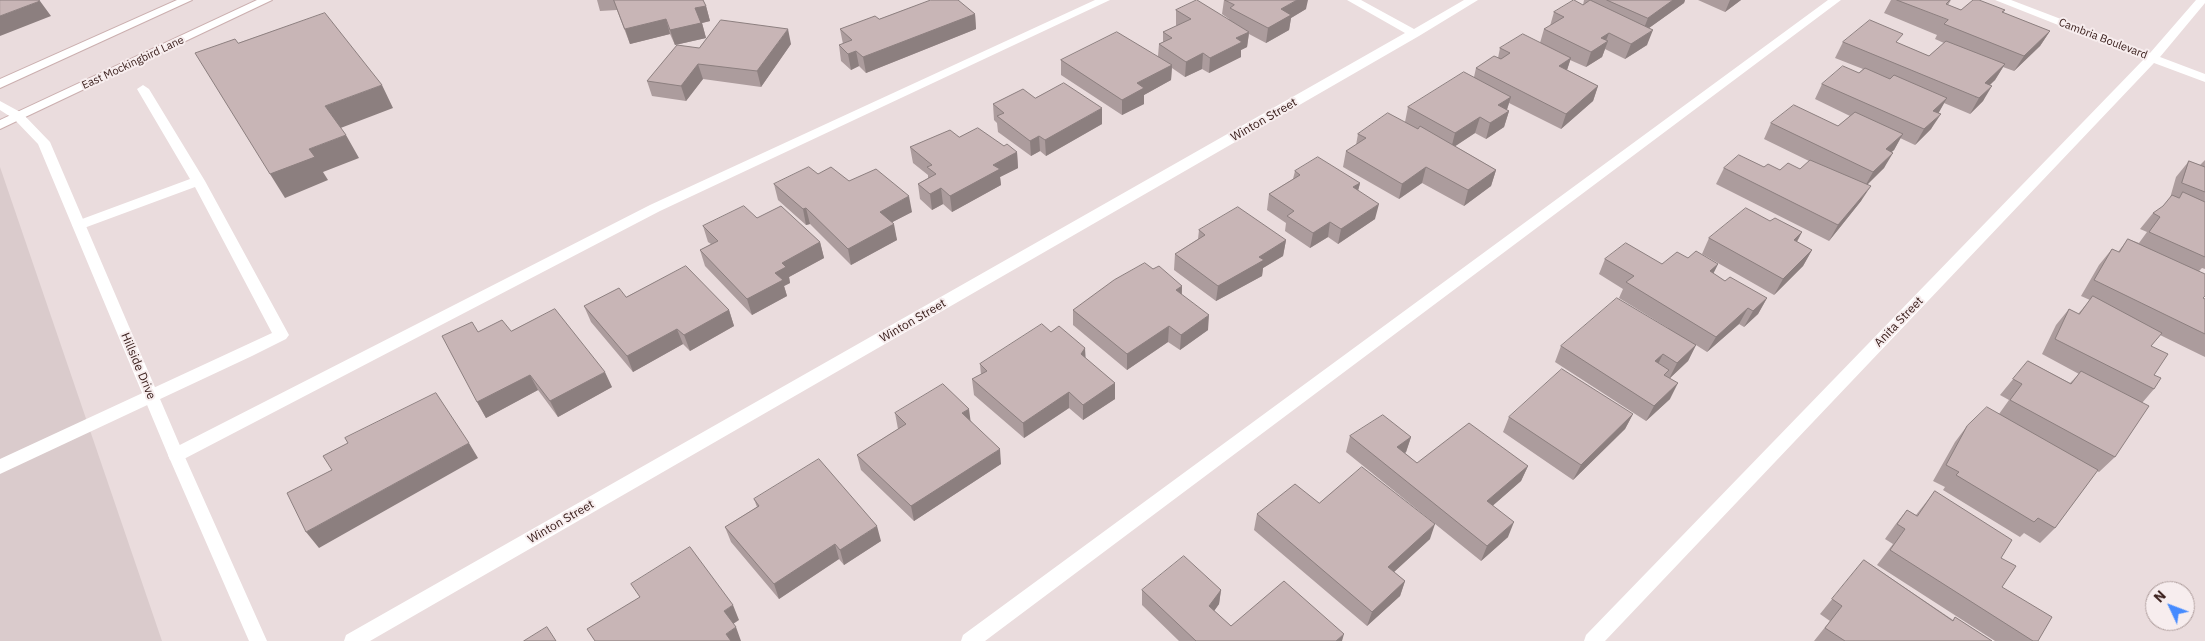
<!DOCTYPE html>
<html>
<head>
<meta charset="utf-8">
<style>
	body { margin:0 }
	#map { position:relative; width:2205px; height:641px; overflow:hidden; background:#eadcdd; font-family:"IBM Plex Sans",sans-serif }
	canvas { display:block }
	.north { position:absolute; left:2145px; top:581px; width:50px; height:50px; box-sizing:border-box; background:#f7edee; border:1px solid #ac9b9a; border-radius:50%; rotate:313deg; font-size:14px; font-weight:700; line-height:20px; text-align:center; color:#3b201d }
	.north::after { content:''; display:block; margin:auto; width:18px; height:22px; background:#468bff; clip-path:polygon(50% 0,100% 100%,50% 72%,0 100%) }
</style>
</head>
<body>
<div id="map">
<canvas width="2205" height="641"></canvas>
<div class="north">N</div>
</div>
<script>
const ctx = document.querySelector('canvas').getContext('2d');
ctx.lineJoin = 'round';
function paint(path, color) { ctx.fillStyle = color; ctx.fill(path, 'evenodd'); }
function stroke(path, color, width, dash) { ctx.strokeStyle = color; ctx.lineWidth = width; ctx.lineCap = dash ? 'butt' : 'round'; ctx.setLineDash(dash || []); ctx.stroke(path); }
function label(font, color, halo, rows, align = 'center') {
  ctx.font = font + ' "IBM Plex Sans",sans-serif'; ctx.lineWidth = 4; ctx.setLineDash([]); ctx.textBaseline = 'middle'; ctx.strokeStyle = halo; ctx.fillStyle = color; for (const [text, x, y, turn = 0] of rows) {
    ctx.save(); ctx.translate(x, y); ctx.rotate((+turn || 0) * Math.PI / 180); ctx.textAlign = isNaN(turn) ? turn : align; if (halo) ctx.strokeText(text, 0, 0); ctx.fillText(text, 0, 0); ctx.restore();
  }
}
paint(new Path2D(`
	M0,167L162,641H0Z`), '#dacbcc');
const secondary = new Path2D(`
	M177,0H192L0,88V79Z
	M257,0H272L0,129V120Z`);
stroke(secondary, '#cbafaf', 2);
paint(new Path2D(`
	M1095,0H1110L660,211L182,460L176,462L170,460L168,455L170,450L650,205Z
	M1828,0H1841L985,641H961L963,635Z
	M143,85L149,89L205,181L289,335L286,339L252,356L0,474V459L272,333L195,187L84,228H74L72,225L74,222L190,179L137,89Z`), '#fff');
paint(new Path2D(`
	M1347,0H1361L1414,29L1464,0H1478L1419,36L370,641H344L346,635L1405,33Z
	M1995,0H2011L2150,53L2196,0H2205V3L2160,57L2205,74V82L2154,63L1605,641H1584L1586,635L2144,59Z
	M0,101L22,113L50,142L184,455L267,641H249L168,455L38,144L14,119L0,110Z`), '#fff');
paint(secondary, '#fff');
paint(new Path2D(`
	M597,0H703L706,6L710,21L702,23L706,38L675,45L670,34L630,44L617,10L600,11Z
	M1224,0L1306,9L1291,18L1289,30L1266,43L1249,34L1247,47L1241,50V57L1209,73L1202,69L1185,77L1172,68L1171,80L1144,95V104L1122,115L1061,75V60L1158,56L1159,44L1163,42V32L1177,26L1176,25V10L1229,20V19L1222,14Z
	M1584,0H1685L1684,3L1649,28L1647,45L1625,59L1605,49L1602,57L1586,67L1570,60L1567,70L1598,86L1593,101L1561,129L1509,103L1507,110L1509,111L1504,127L1486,139L1475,133L1455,146L1496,170L1491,186L1464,206L1422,183L1399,199L1343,167L1346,151L1356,145L1358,134L1405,122L1408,107L1474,77L1476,68L1498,58L1500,48L1540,43L1544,29L1550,26L1554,12L1583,5Z
	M1698,0H1741L1725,12Z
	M1891,0H1951L1948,5L1961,10H2005L2003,13L2050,31L2040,46L2014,71L2003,67L1995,80L1990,85L1983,101L1970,114L1944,103L1938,113L1931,129L1915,145L1900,138L1894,150L1891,152L1884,168L1867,184L1861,201L1829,241L1716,184L1724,168L1764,167L1780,170L1800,169L1809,161L1764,139L1771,123L1838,126L1850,116L1815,99L1822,84L1859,73L1863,69L1835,58L1843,42L1898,43L1929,56L1944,43L1935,39L1937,35L1884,13Z
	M975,14L976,29L866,73L859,66L851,70L841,61L839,45L843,44L840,29L879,19Z
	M791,44L761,87L703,79L686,101L652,96L647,81L699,48Z
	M1035,98L1102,124L1046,156L1040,151L1031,156L998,132L997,123L994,120L993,104Z
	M959,137L1004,146L1017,152L1018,168L1000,177L1001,185L952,212L943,204L932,210L920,199L918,184L928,178V175L913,163L910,147Z
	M2205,160V269L2202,268L2199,271L2203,298L2205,299V357L2160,335L2151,346L2154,375V389L2142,403L2115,457L2099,472L2097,471L2055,528L2040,543L2024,533L2020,537L1943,490L1945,487L1933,481L1955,442L1967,426L1999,414L2009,400L2000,395L2028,361L2070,383L2079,374L2042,354L2056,325L2069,309L2078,314L2090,300L2081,296L2099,265L2112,249L2118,252L2128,239L2139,243L2147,232L2140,229L2153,213L2161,208L2170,198L2176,177L2189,161L2200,165Z
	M1295,171L1360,183L1358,191L1375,219L1338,244L1328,237L1310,248L1285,231L1286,223L1267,210L1269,194L1293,179Z
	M818,174L849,181L912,212L892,222L897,240L851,265L810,224L806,225L778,200L774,184Z
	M757,218L820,242L824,258L789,277L790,283L784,286L787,296L752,315L705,266L700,250L711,244L708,242L703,226Z
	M1770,221L1802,232L1797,242L1812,250L1803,266L1774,295L1702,254L1709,238Z
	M1199,230L1286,240L1283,256L1263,268L1262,276L1216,301L1174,270L1175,254L1198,239Z
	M1688,258L1718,264L1713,274L1725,281L1767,298L1758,314L1744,327L1739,324L1707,352L1696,345L1688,361L1670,378V399L1646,421L1555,362L1561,346L1668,328L1619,298L1623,289L1599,274L1605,259L1662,264Z
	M1153,269L1182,286V295L1208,330L1180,350L1168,342L1127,370L1073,325V310Z
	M626,297L729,310L734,326L690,351L683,344L633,372L591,322L584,306Z
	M478,332L612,387L558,417L538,390L486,418L477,402Z
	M1051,332L1085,348V358L1115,383V399L1083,420L1069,408L1024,438L974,395L972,379L981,375L980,364Z
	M895,413L971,421L1001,464L914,521L861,470L857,455L898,429Z
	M1633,414L1625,429L1573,480L1503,432L1509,417Z
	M1350,436L1411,437L1406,452L1405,453L1417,463L1528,466L1521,481L1493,505L1508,537L1481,561L1346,452Z
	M1935,491L2001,558L2002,587L2038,641H1995L1877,565L1893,544L1885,539L1895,525L1907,510L1916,515Z
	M754,499L881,541L844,565L839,559L779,599L731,542L725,527L757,507Z
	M1319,503L1430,539L1394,572L1405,581L1400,596L1367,626L1254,530L1257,514Z
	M1864,560L1953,620L1955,617L1992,641H1814L1830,621L1820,614Z
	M1142,590H1221L1219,604L1214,611L1231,626L1342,641H1179L1142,605Z`), '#ac9c9d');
paint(new Path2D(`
	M1297,0H1308L1306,9L1291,18L1289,30L1266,43L1268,28L1281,9Z
	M1673,0H1685L1684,3L1642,33L1648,18Z
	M1730,0H1741L1725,12Z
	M40,1L51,16L0,36V16Z
	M706,6L710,21L702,23L706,38L675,45L670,30L695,8Z
	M975,14L976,29L866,73L863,57Z
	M666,19L670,34L630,44L625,29Z
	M788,29L791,44L761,87L757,71Z
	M1653,30L1647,45L1625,59L1631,44Z
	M2050,31L2040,46L2014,71L2024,56Z
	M1249,32L1247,47L1241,50V57L1209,73L1210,58L1236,38Z
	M1609,33L1605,43L1608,41L1602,57L1586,67L1591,52L1601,38Z
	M856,51L859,66L851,70L848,54Z
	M1203,53L1202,69L1185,77L1186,62Z
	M1571,58L1566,73L1559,66Z
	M698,64L703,79L686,101L681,86Z
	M2005,64L1995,80L1975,98L1985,83Z
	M1172,65L1171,80L1144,95V104L1122,115V100L1137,83Z
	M382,85L393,108L338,129L325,106Z
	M1598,86L1593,101L1561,129L1566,114Z
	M1992,86L1983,101L1970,114L1979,98Z
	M1511,97L1506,112L1498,105Z
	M1947,98L1938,114L1933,111Z
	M1102,108V124L1046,156L1045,140Z
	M1509,111L1504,127L1486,139L1490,123Z
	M1941,114L1931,129L1915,145L1924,129Z
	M1480,117L1475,133L1451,149L1455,133Z
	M1903,134L1894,150L1877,165L1886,149Z
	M346,135L359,158L323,172L328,180L285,198L270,174L309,149Z
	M1039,136L1040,151L1031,156L1030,141Z
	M1017,152L1018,168L1000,177L1001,185L952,212L950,196L993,165Z
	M1893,153L1884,168L1864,188L1873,172Z
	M1426,167L1422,183L1399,199L1402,184Z
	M1496,170L1491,186L1464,206L1468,190Z
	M1360,183L1356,198L1353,187Z
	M1871,186L1861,201L1829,241L1838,225Z
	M941,188L943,204L932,210L930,194Z
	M909,196L912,212L883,227L880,212Z
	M1379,204L1375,219L1338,244L1341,229Z
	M806,208L810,224L806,225L803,209Z
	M1330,222L1328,237L1310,248L1313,233Z
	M894,224L897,240L851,265L848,249Z
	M1802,232L1793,248L1794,240Z
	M1286,240L1283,256L1263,268L1262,276L1216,301L1218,286L1259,257Z
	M820,242L824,258L789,277L790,283L784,286L787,296L752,315L747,299L775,273L782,263Z
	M1812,250L1803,266L1774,295L1783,279Z
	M1718,264L1710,280V271Z
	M1182,286L1181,302L1176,290Z
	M1767,298L1758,314L1744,327L1753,311Z
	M1748,308L1739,324L1707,352L1716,337Z
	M729,310L734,326L690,351L684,335Z
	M1209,315L1208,330L1180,350L1181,335Z
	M1169,326L1168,342L1127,370V354Z
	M677,329L683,344L633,372L627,356Z
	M1696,345L1688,361L1669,379L1677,363Z
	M1085,348L1086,364L1081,354Z
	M1663,354L1655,370V361Z
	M605,372L612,387L558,417L550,401Z
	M530,375L538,390L486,418L477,402Z
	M1115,383V399L1083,420V405Z
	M1678,383L1670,399L1646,421L1654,406Z
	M1069,392V408L1024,438L1023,423Z
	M969,409L971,424L962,413Z
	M1633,414L1625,429L1573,480L1581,465Z
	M1411,437L1406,452L1393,463L1397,447Z
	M469,443L478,458L319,548L306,532Z
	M1000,449L1001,464L914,521L911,506Z
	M1528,466L1521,481L1481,516L1487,501Z
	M1514,522L1508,537L1481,561L1487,546Z
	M1435,524L1430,539L1383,582L1388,567Z
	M877,526L881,541L844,565L840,550Z
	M835,544L839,559L779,599L774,584Z
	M1405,581L1400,596L1367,626L1372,612Z
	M1221,590L1219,604L1207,621L1209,606Z
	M733,605L739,620L730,626L724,611Z
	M736,627L741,641H729L726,634Z
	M1344,634L1342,641H1336Z`), '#8c7f7f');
const building = new Path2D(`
	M0,0H38L40,1L0,16Z
	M614,0H703L706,6L695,8L701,23L670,30L666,19L625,29Z
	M931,0H958L975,14L863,57L856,51L848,54L839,45L852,40L840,29L875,16L879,19Z
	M1197,0L1249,32L1236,38L1242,42L1210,58L1203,53L1186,62L1159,44L1172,38L1163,32L1191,19L1176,10Z
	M1225,0H1297L1281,9L1291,15L1268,28L1230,8L1234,5Z
	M1574,0L1583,5L1590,0L1653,30L1631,44L1609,33L1601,38L1608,41L1591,52L1544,29L1564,17L1554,12Z
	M1607,0H1673L1648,18Z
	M1897,0H1950L1946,4L1961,10L1973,0H1979L2005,10L2002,12L2050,31L2024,56L1944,24L1948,20Z
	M325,13L382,85L325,106L346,135L309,149L315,157L270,174L195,53L235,39L238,43Z
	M721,20L788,29L757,71L698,64L681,86L647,81L677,45L699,48Z
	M1870,20L1903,34L1896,42L1929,56L1946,41L2005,64L1985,83L1992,86L1979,98L1843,42Z
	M1117,32L1172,65L1137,83L1144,88L1122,100L1061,60Z
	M1523,34L1571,58L1559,66L1598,86L1566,114L1476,68L1494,56L1501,59L1510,53L1500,48Z
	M1843,66L1859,73L1865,68L1890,79L1894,75L1947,98L1933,111L1941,114L1924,129L1822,84Z
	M1464,72L1511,97L1498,105L1509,111L1490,123L1480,117L1455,133L1408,107Z
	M1064,83L1102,108L1045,140L1039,136L1030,141L997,116L1004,113L993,104L1023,89L1035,98Z
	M1794,105L1838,126L1855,112L1903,134L1886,149L1893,153L1873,172L1771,123Z
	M1388,113L1418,129L1420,126L1496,170L1468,190L1426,167L1402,184L1346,151L1366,138L1358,134Z
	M978,128L1004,146L1007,144L1017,152L993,165L1000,169L950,196L941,188L930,194L918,184L936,174L927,167L932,165L910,147L950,130L959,137Z
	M1739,155L1764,167L1768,164L1780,170L1788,163L1800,169L1810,160L1871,186L1838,225L1724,168Z
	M1318,157L1360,183L1353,187L1379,204L1341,229L1330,222L1313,233L1287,216L1294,211L1269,194L1300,175L1295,171Z
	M2189,161L2205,167V192L2182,183Z
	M809,167L818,174L831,167L849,181L876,169L909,196L880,212L894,224L848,249L806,208L803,209L774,184Z
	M2183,192L2205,202V257L2149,232L2160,217L2153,213L2163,206L2172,195L2179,198Z
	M744,206L757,218L781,206L820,242L782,263L786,267L775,273L783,280L747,299L700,250L718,241L703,226Z
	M1238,207L1286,240L1259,257L1264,260L1218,286L1175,254L1205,235L1199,230Z
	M1746,208L1770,221L1775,218L1802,232L1794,240L1812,250L1783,279L1709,238Z
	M2128,239L2205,274V296L2203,298L2205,299V334L2094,280L2112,249L2119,252Z
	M1626,243L1662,264L1677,252L1688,258L1696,251L1718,264L1710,271L1725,281L1730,277L1767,298L1753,311L1748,308L1716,337L1626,282L1634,276L1605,259Z
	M1145,263L1153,269L1159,266L1182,286L1176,290L1209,315L1181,335L1169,326L1127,354L1073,310L1114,280Z
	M686,266L729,310L684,335L677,329L627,356L584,306L619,288L626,297Z
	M2093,296L2162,333L2151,346L2168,354L2154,375L2161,378L2154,389L2055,339L2069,309L2079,314Z
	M1617,298L1696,345L1677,363L1663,354L1655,361L1669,370L1664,375L1678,383L1654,406L1561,346Z
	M555,309L605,372L550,401L530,375L477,402L442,336L472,322L478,332L502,320L511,331Z
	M1042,324L1051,332L1059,326L1085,348L1081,354L1115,383L1083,405L1069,392L1023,423L972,379L987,371L980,364Z
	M2028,361L2071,384L2081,371L2149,406L2115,457L2010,400L2022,384L2013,379Z
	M1562,369L1633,414L1581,465L1509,417Z
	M943,384L969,409L962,413L1000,449L911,506L857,455L906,424L895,413Z
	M436,393L469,443L306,532L287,493L332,470L323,456L348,443L345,438Z
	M1987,407L2098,470L2055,528L2038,518L2034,522L1956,475L1959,472L1946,465L1967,426Z
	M1383,415L1411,437L1397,447L1417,463L1469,423L1528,466L1487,501L1514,522L1487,546L1350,436Z
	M819,459L877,526L840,550L835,544L774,584L725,527L759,506L754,499Z
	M1362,467L1435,524L1388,567L1405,581L1372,612L1257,514L1295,484L1319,503Z
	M1935,491L2012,540L2001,558L2016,566L2002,587L2052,617L2038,641H2033L1890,550L1905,529L1897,524L1907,510L1917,516Z
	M690,547L733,605L724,611L736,627L726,634L731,641H595L587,629L640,597L631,584Z
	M1184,556L1221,590L1209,606L1231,626L1284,581L1344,634L1336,641H1196L1142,590Z
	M1864,560L1953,621L1955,617L1992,641H1845L1825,628L1842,606L1832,599Z
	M547,627L556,641H524Z`);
paint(building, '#c8b5b6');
stroke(building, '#8c7f7f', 1);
label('11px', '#3b201d', '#f7edee', [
	["Cambria Boulevard",2103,39,21],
	["East Mockingbird Lane",133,63,-25]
]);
label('12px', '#3b201d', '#f7edee', [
	["Winton Street",1264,120,-30],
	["Winton Street",913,321,-30],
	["Anita Street",1899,322,-46],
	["Hillside Drive",138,366,67],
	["Winton Street",561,522,-30]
]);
</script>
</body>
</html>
